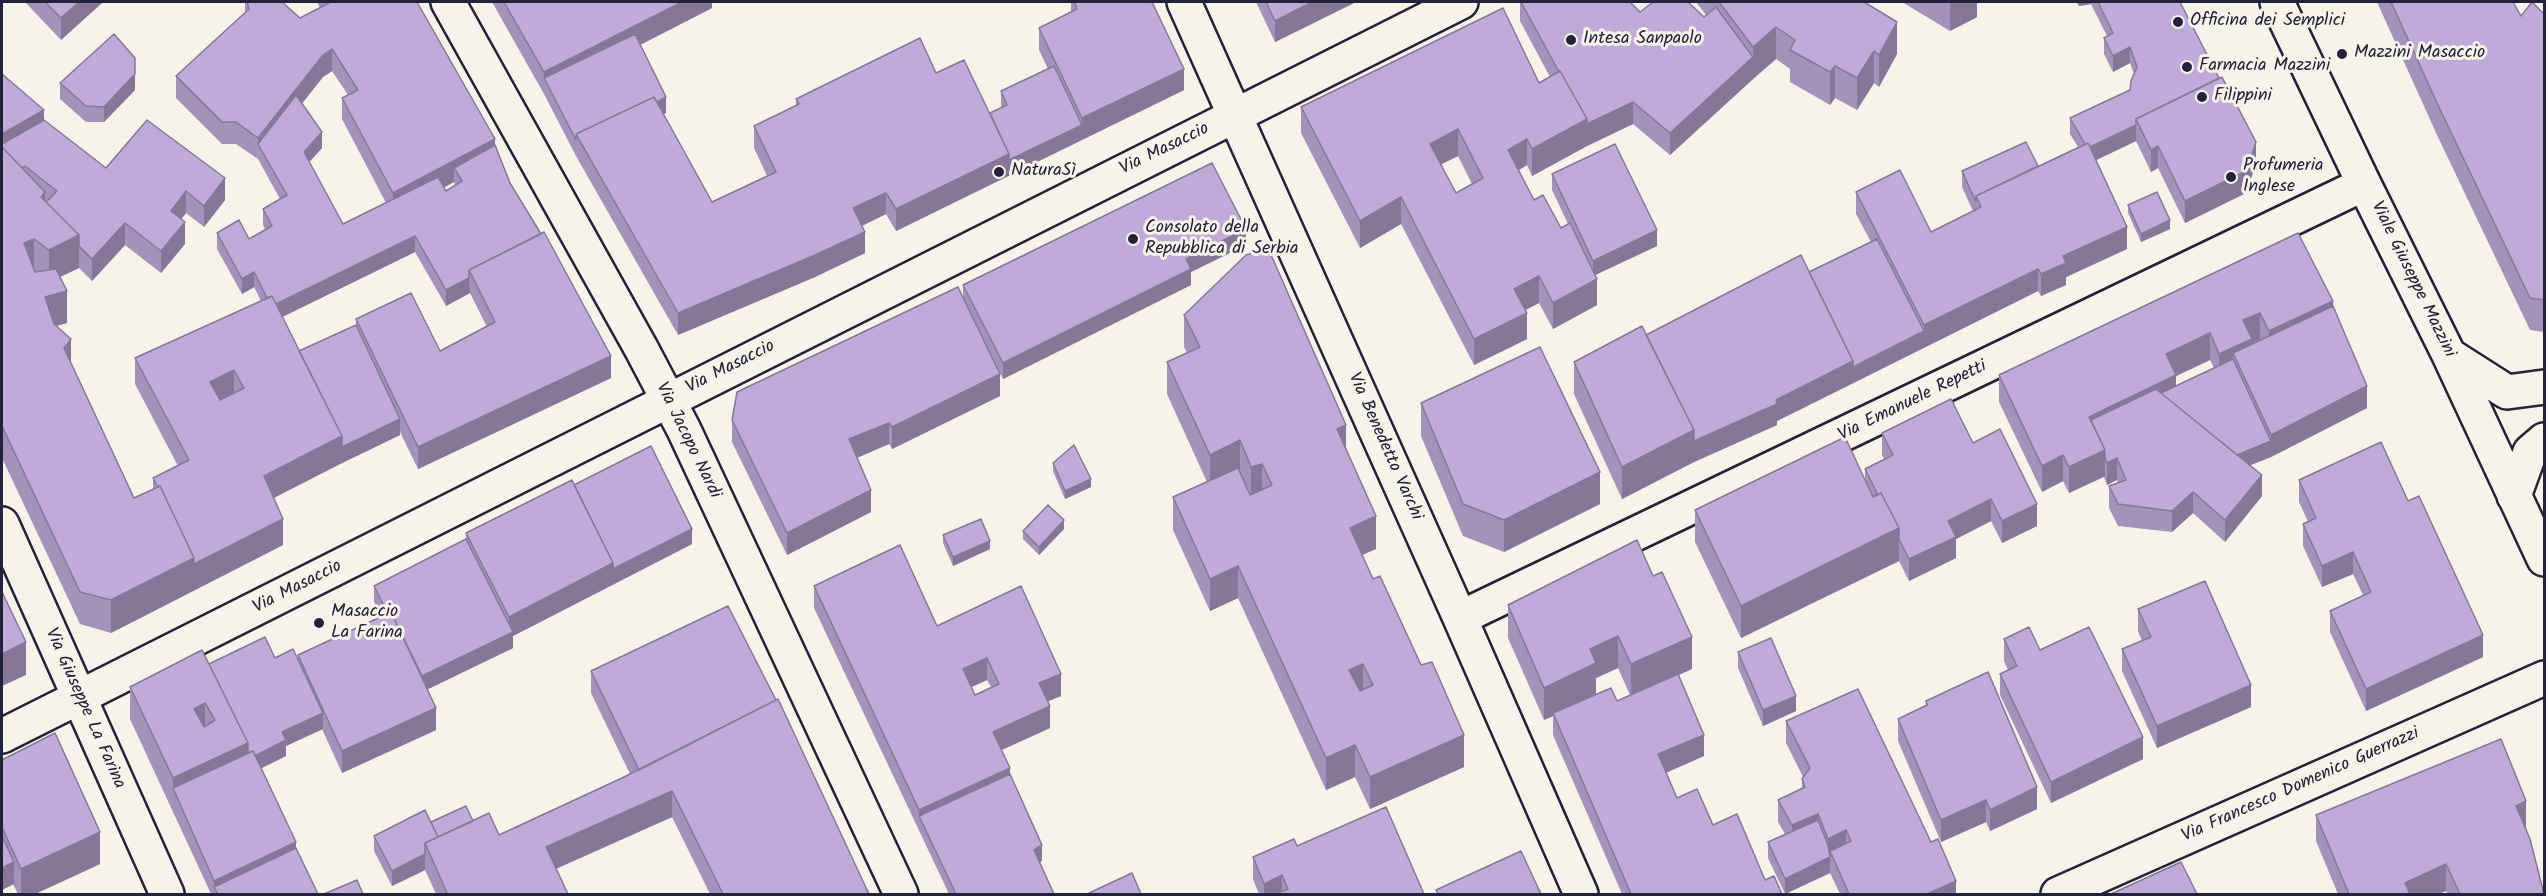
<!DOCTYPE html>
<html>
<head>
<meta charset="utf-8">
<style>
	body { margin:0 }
	#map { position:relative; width:2546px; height:896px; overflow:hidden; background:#f7f3e8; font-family:Kalam,sans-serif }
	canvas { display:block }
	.frame { position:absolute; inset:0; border:3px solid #22223b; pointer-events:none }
</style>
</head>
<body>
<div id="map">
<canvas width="2546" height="896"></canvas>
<div class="frame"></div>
</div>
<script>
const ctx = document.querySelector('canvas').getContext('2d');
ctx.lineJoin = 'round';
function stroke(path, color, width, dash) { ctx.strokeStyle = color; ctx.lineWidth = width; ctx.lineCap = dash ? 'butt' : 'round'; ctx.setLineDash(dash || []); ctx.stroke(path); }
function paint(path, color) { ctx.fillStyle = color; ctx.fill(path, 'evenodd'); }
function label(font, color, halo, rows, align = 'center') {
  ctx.font = font + ' Kalam,sans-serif'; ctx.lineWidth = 6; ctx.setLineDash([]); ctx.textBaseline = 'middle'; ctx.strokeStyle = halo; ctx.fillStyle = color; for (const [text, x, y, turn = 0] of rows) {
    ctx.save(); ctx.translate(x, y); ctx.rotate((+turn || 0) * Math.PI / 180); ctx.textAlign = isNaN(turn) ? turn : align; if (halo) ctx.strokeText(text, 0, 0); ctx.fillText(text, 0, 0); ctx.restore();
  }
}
const minor = new Path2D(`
	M448,2L642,350L684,430L901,894
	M1184,2L1460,618L1581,894
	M2277,2L2364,184L2449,355L2544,559
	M2449,355L2507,392L2544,387
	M2514,496L2530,452L2544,440
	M2,524L167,894
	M1460,618L2364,184
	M2,736L1461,2
	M2058,894L2544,678`);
stroke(minor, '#22223b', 38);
stroke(minor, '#f7f3e8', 33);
paint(new Path2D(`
	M25,2H103L61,40Z
	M245,2H282L300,18L320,8L317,2H417L495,145L510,183L611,378L418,469L400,432V435L342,463L273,498L283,545L111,633L80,624L2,458V74L44,120L106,168L225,200L204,227L186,213L181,219L185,244L161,273L125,245L92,281L79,268L60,277L67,323L56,326L71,364L134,498L153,489V478L178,466L135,384V358L261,301L254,287L242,294L217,249V233L249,239L265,229L263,225V209L280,199L258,159L236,144H222L176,98V76L245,13ZM332,71L348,95L342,98V119L386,203L343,224L309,162L322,148L302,103L323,77ZM454,182L456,186L446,191L444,187ZM415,252L446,306L470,293L487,327L440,351L356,319V325L299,351L282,317Z
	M492,2H712V8L640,45L666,113L664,114L712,202L767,176L754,148V126L796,106V99L936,73L990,113L1001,108V91L1048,69L1039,50V28L1071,12V2H1152L1184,90L896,231L886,214L862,226L865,253L815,277L678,335L576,156L544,94Z
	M1256,2H1356L1275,42Z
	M1520,2H1630L1640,12L1704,17L1706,15L1696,2H1864L1897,54L1879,87L1874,83L1857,110L1835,98L1830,105L1790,82V69L1776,59L1753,79L1670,155L1633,124L1587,146L1532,176L1527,165L1519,170L1534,200L1561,228L1568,224L1552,190V174L1657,246L1595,275L1597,305L1553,329L1539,303L1525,310L1527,339L1474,365L1401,224L1360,248L1301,133V107L1539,83L1550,77L1520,21ZM1458,156L1472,184L1456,193L1441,164Z
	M1902,2H1977V17L1950,31Z
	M2076,2H2180L2256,164L2246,193L2185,223L2158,168L2151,172L2136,141L2096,160L2127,249L2066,277V285L2041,296L2038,291L1777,421V425L1694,462L1622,499L1574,394V362L1809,272L1871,242L1856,214V192L1931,232L1973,211L1962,187V171L2038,166L2078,147L2070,134V118L2130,90L2134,74L2130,63L2113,72L2104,54V38L2107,36L2091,4L2079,6Z
	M2377,2H2513L2521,16L2544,14V332L2530,330L2437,135Z
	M60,83L135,90L104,122H86L60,99Z
	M2128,205L2170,229L2141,242L2128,213Z
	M2298,233L2333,306L2367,408L2271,457L2250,465L2262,496L2225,542L2193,513L2172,532L2118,526L2109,508V486L2118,483L2117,480L2107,485L2104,477L2069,493L2063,481L2042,492L1999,402V375ZM2210,360L2214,368L2176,386V376Z
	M1246,245L1191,272V285L1003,379L987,347L1000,396L892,449L889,444L857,458L871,512L787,555L732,442V420L963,297V285Z
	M1184,315L1346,449L1376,549L1362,555L1464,767L1370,809L1355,777L1326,790L1238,598L1210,611L1173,530V497L1207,482L1167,394V362L1187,353L1184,347Z
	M1421,403L1600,504L1504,552L1463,536L1421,436Z
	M1882,433L1973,443L2037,526L2002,543L1991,521L1956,539V558L1909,581L1899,561L1741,638L1695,542V510L1865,479V469L1884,459L1882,455Z
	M1053,463L1091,487L1065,499L1053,471Z
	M2299,480L2408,501L2483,657L2366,711L2330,632V611L2363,595L2353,574L2322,587L2303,546V524L2308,522L2299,502Z
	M574,485L692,544L513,636V648L428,689L436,730L342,773L322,729L286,746V756L261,768L296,848L318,894H211L130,719V687L209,664L275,658L298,661V655L382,617L374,602V586L466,539V533Z
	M1064,529L1039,555L1023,539V531Z
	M943,535L990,549L953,566L943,543Z
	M1637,540L1692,669L1678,675L1704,756L1666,773L1677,798L1713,825L1765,880L1782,894H1622L1553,735V716L1544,720L1508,638V605ZM1618,668L1630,695L1617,701L1596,694V678Z
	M814,586L937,626L1061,696L1048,701L1050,728L1001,750L1042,861L1040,862L1054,894H949L814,608ZM987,680L991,687L975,695L971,687Z
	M2138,609L2251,707L2157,748L2122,671V649L2142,641L2138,631Z
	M2004,639L2040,650L2143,759L2051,803L2000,695V674L2008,670L2004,661Z
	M1738,652L1796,711L1763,726L1738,668Z
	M591,671L869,894H710L672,817L556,869L568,894H436L425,870L392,886L374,851V836L431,822L473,821L499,835L630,774L591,693Z
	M1926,701L2037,809L1990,831L1986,822L1941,842L1898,741V719L1926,706Z
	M1786,721L1956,894H1840L1830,873V860V873L1785,894L1768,858V842L1785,834L1778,822V800L1802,788V779L1803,777L1786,743Z
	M2,760L100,864L35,894H18L13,884L2,890Z
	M2316,815L2526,827L2544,894H2448L2446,891L2438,894H2338L2316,841Z
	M1297,846L1424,894H1259L1253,879V857Z`), '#a592bb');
paint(new Path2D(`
	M79,2H103L61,40V18Z
	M682,2H712V8L550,91L544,78V72Z
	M1312,2H1356L1275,42V21Z
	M1950,2H1977V17L1950,31Z
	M2079,2H2091V4L2079,6Z
	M1897,22V54L1879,87V55Z
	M1776,27V59L1753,79L1670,155V133L1753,57V47Z
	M2130,47V63L2113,72V56Z
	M332,49V71L323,77L263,153L258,144V138L323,55Z
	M1874,51V83L1857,110V78Z
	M135,58V90L104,122V107Z
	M1835,66V98L1830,105V72Z
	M1184,69V90L896,231V209L1009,154L1082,125V118Z
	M666,97V113L585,151L578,139Z
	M1633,102V124L1587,146V124Z
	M44,110V142L2,158V134Z
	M1587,119V146L1532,176V149Z
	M2136,125V141L2088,164V149Z
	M1458,129V156L1430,170V144Z
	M322,132V148L304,168V152Z
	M495,139V160L454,168V182L393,215V193Z
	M1527,139V165L1508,176V150Z
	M2256,142V164L2246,193L2185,223V201Z
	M2158,146V168L2151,172V150Z
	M225,178V200L204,227V206Z
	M186,191V213L171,233V211Z
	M45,192V212L41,197Z
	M886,193V214L853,230V208Z
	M1401,197V224L1360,248V221Z
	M2170,220V229L2141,242V234Z
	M185,222V244L161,273V251Z
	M125,223V245L92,281V259Z
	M2127,227V249L2066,277V285L2041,296V274L2063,256Z
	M1246,229V245L1191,272V285L1003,379V363L1186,259Z
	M1657,230V246L1593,276V261Z
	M865,232V253L815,277L678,335V313Z
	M79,235V268L49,282V250Z
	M415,236V252L272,322V307Z
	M34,239V271L24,243Z
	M2038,269V291L1777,421V425L1694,462L1622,499V467L1694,430L1776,400L1853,361L1924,331V325Z
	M254,272V287L242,294V279Z
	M1539,276V303L1514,316V289Z
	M469,278L470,293L446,306V290Z
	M1597,279V305L1553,329V303Z
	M67,291V323L45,329V297Z
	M2333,301V328L2269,358V331Z
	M1527,313V339L1474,365V339Z
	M2260,313V339L2252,343V366L2233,353V375L2219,381V354L2243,320Z
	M2210,333V360L2176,376V401L2089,421V417L2166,354Z
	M71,339V371L64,348Z
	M611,356V378L418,469V447Z
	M234,370V396L210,408V382Z
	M1000,374V396L892,449V427Z
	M2367,386V408L2271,457L2233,472V456L2271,441V435Z
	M400,419V435L342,463L264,503V476L342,436Z
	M889,423V444L849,461V439Z
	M1346,425V457L1337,429Z
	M1240,440V472L1210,487V455Z
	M2105,450V476L2069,493V467Z
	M2063,455V481L2042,492V466Z
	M2117,458V480L2107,485V463Z
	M1262,464V496L1251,499V467Z
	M1600,472V504L1504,552V520Z
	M2262,475V496L2225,542V520Z
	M1091,479V487L1065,499V491Z
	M871,490V512L787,555V533Z
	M2193,492V513L2172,532V511Z
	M1991,499V521L1956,539V558L1909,581V559L1948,521Z
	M2037,504V526L2002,543V521Z
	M1376,516V549L1350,560V528Z
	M283,519V545L111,633V600L194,558Z
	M1064,520V529L1039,555V547Z
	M1899,528V561L1741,638V606Z
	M692,529V544L513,636V648L420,693V677L509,634V617L613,563Z
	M990,541V549L953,566V557Z
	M2353,552V574L2322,587V566Z
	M1238,566V598L1210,611V579Z
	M2483,635V657L2366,711V689Z
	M1618,636V668L1596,678V695L1553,713V716L1544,720V688L1590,649Z
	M1692,637V669L1631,696V664Z
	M26,642V675L2,686V654Z
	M987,658V680L963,691V669Z
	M1363,664V696L1349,702V670Z
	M1061,674V696L1039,705V683Z
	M2251,685V707L2157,748V726Z
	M1796,696V711L1763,726V710Z
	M205,703V735L194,709Z
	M1050,706V728L993,754V732Z
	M436,708V730L342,773V751Z
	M323,713V729L286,746V756L248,775L173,788V810V778L248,743L282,732Z
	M1464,735V767L1370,809V777Z
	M1704,735V756L1658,776V754Z
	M2143,737V759L2051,803V782Z
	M1355,745V777L1326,790V758Z
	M1010,768V790L919,816V810Z
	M2037,787V809L1990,831V810Z
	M672,791V817L546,873V847Z
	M1986,800V822L1941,842V820Z
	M2526,801V827L2516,832V806Z
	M1818,814V836L1792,847V825Z
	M1846,830V852L1830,851V873L1785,894V879L1828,858V839Z
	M100,832V864L35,894H21V869Z
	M296,842V864L214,887V881Z
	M1042,845V861L1034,865V850Z
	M425,854V870L392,886V871Z
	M14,862V884L2,890V868Z
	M2446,864V891L2438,894H2405V883Z
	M1282,875V894H1264V884Z
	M1956,881V894H1927Z`), '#867798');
const building = new Path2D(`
	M45,2H79L61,18Z
	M247,2H282L300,18L329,3L328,2H417L495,139L393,193L342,98L358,90L332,49L323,55L258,138L236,122H222L176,76L249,9Z
	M504,2H682L544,72Z
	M1074,2H1152L1184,69L1082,118L1039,28L1077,9Z
	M1266,2H1312L1275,21Z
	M1521,2H1630L1640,12L1653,2H1688L1704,17L1716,7L1753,57L1670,133L1633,102L1587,124V119L1560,71L1559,72Z
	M1719,2H1864L1897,22L1879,55L1874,51L1857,78L1835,66L1830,72L1790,50L1795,40L1776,27L1753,47Z
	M2098,2H2180L2219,78L2136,119V125L2090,147L2088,143L2085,144L2070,118L2130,90L2131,81L2137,67L2130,47L2113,56L2104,38L2113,33Z
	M2391,2H2513L2521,16L2532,2L2544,14V300L2530,298L2437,103Z
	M1503,8L1539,83L1560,71L1587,119L1532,149L1527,139L1508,150L1534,200L1543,195L1561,228L1570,223L1597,279L1553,303L1539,276L1514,289L1527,313L1474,339L1401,197L1360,221L1301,107ZM1458,129L1483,178L1456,193L1430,144Z
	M114,34L135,58V74L104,107L86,106L60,83Z
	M635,34L666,97L657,102L654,97L576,134V140L544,78Z
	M920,38L936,73L964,60L1009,154L896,209L886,193L853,208L865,232L815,255L678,313L576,134L654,97L712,202L776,172L754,126L799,104L796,99Z
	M1054,66L1082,125L1009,160V154L990,113L1007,105L1001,91Z
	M2,74L44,110L2,134Z
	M2222,77L2256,142L2246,171L2185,201L2158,146L2151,150L2136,119Z
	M296,95L322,132L304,152L343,224L438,177L446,191L462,181L454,168L495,145L510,183L541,234L469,270V278L446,290L415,236L276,304L272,296L267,298L254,272L242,279L217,233L239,220L249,239L272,226L263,209L287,195L258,144Z
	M44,120L106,168L147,120L225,178L204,206L186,191L171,211L185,222L161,251L125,223L92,259L79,246V235L46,202L57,191L25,166L22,168L2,147V144Z
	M2026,142L2038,166L1976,196V202L1962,171Z
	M2088,143L2127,227L2063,256L2066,263L2041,274L2038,269L1924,325L1856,192L1900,170L1931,232L1981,207L1976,196Z
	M1615,144L1657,230L1593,261L1552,174Z
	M2,147L45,192L41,197L79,235L49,250L34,239L24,243L35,272L56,269L67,291L45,297L54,324L71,339L64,348L134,498L160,486L194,558L111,600L80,592L2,426Z
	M1212,163L1246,229L1186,259L1191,269L1003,363L963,285Z
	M2157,192L2170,220L2141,234L2128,205Z
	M544,232L611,356L418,447L356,319L411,293L440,351L495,322L469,270Z
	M2298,233L2333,301L2269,331L2260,313L2243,320L2252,339L2219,354L2210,333L2166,354L2176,375L2089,417L2105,450L2069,467L2063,455L2042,466L1999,375Z
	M1877,239L1924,331L1853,367V361L1809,272Z
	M1268,248L1346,425L1337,429L1376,516L1350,528L1373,579L1380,576L1421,665L1432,662L1464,735L1370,777L1355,745L1326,758L1238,566L1210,579L1173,497L1238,468L1250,495L1272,485L1262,464L1251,467L1240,440L1210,455L1167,362L1200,347L1184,315L1246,255ZM1363,664L1373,685L1360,691L1349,670Z
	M1801,255L1853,361L1776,400L1777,404L1694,441V430L1646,335Z
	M958,287L1000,374L892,427L889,423L849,439L871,490L787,533L732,420L737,392Z
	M272,296L342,436L264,476L283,519L194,564V558L160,486L158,487L153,478L189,460L135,358ZM234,370L244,388L220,400L210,382Z
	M2333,306L2367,386L2271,435L2233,353Z
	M356,325L400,419L342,447V436L299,351Z
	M1642,326L1694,430L1622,467L1574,362Z
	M1540,347L1600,472L1504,520L1463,504L1421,403Z
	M2233,359L2271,441L2237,455L2161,393Z
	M2156,389L2262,475L2225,520L2193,492L2172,511L2118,504L2109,486L2126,480L2117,458L2107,463L2105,457V450L2091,420Z
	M1951,399L1973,443L2000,429L2037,504L2002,521L1991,499L1948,521L1956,537L1909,559L1899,539V528L1881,493L1878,495L1865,469L1893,455L1882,433Z
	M1845,437L1873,497L1881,493L1899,528L1741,606L1695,510Z
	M2381,442L2408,501L2419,496L2483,635L2366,689L2330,611L2371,592L2353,552L2322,566L2303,524L2316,518L2299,480Z
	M1074,445L1091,479L1065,491L1053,463Z
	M651,446L692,529L613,569V563L574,485Z
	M572,480L613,563L509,617L466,533Z
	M1048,505L1064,520L1039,547L1023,531Z
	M981,519L990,541L953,557L943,535Z
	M466,539L513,632L422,676L391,612L388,614L374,586Z
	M1637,540L1653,576L1662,572L1692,637L1631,664L1618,636L1590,649L1596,663L1544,688L1508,605Z
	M900,545L937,626L1021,586L1061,674L1039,683L1050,706L993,732L1010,768L919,810L814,586ZM987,658L999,684L975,695L963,669Z
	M2205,581L2251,685L2157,726L2122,649L2151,637L2138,609Z
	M2,592L26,642L2,654Z
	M728,606L776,700L639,770L591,671Z
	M391,612L436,708L342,751L298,655Z
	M2029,627L2040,650L2089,627L2143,737L2051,782L2000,674L2017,666L2004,639Z
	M265,637L275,658L293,649L323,713L282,732L286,740L255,756L253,751L248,753V743L209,664Z
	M1771,638L1796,696L1763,710L1738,652Z
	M202,650L248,743L173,778L130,687ZM205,703L215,720L204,727L194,709Z
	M1988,672L2037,787L1990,810L1986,800L1941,820L1898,719L1927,705L1926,701Z
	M1678,674L1704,735L1658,754L1677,798L1697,789L1713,825L1737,814L1765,880L1774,876L1782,894H1631L1553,713L1611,688L1617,701Z
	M1858,689L1931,842L1938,839L1956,881L1927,894H1849L1830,851L1851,841L1846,830L1828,839L1818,814L1792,825L1778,800L1805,787L1802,779L1810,768L1786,721Z
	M778,699L869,894H723L672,791L546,847L568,894H444L447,893L425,843L489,813L499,835L622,778Z
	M55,733L100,832L21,869L2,827V760Z
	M2501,739L2526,801L2516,806L2530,839L2544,894H2460L2446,864L2405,883L2410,894H2349L2316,815Z
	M253,751L296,842L214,881L173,788Z
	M1010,774L1042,845L1034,850L1054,894H956L919,816Z
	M466,806L473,821L438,837L431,822Z
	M1386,807L1424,894H1275L1288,889L1282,875L1264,884L1253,857L1294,839L1297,846Z
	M425,810L438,837L425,843V854L392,871L374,836Z
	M1818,820L1828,845L1830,857L1785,879L1768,842Z
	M2,836L14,862L2,868Z
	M296,848L318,894H218L214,887Z
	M1521,851L1541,894H1438L1436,890Z
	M2181,862L2197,894H2111Z
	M1132,873L1141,894H1087Z
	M357,880L363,894H324Z`);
paint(building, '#c0aad9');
stroke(building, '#867798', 1.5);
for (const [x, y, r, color] of [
	[2178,22,6,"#22223b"],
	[1571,40,6,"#22223b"],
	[2342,54,6,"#22223b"],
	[2187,67,6,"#22223b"],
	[2202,97,6,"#22223b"],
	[999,172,6,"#22223b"],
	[2231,177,6,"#22223b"],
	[1133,239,6,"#22223b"],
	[319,623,6,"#22223b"]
]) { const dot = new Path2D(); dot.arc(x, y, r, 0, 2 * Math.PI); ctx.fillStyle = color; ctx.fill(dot); stroke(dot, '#f7f3e8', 2); }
label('18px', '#22223b', '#f7f3e8', [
	["Officina dei Semplici",2190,22],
	["Intesa Sanpaolo",1583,40],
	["Mazzini Masaccio",2354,54],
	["Farmacia Mazzini",2199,67],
	["Filippini",2214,97],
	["Profumeria",2243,167],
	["Inglese",2243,188],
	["NaturaSì",1011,172],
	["Consolato della",1145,229],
	["Repubblica di Serbia",1145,250],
	["Masaccio",331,613],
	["La Farina",331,634]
], 'left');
label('18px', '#22223b', '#f7f3e8', [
	["Via Masaccio",1165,150,-26],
	["Viale Giuseppe Mazzini",2412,280,64],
	["Via Masaccio",731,368,-27],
	["Via Emanuele Repetti",1913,402,-26],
	["Via Jacopo Nardi",687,441,64],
	["Via Benedetto Varchi",1384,447,66],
	["Via Masaccio",298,588,-27],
	["Via Giuseppe La Farina",84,709,66],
	["Via Francesco Domenico Guerrazzi",2301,786,-24]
]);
</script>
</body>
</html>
